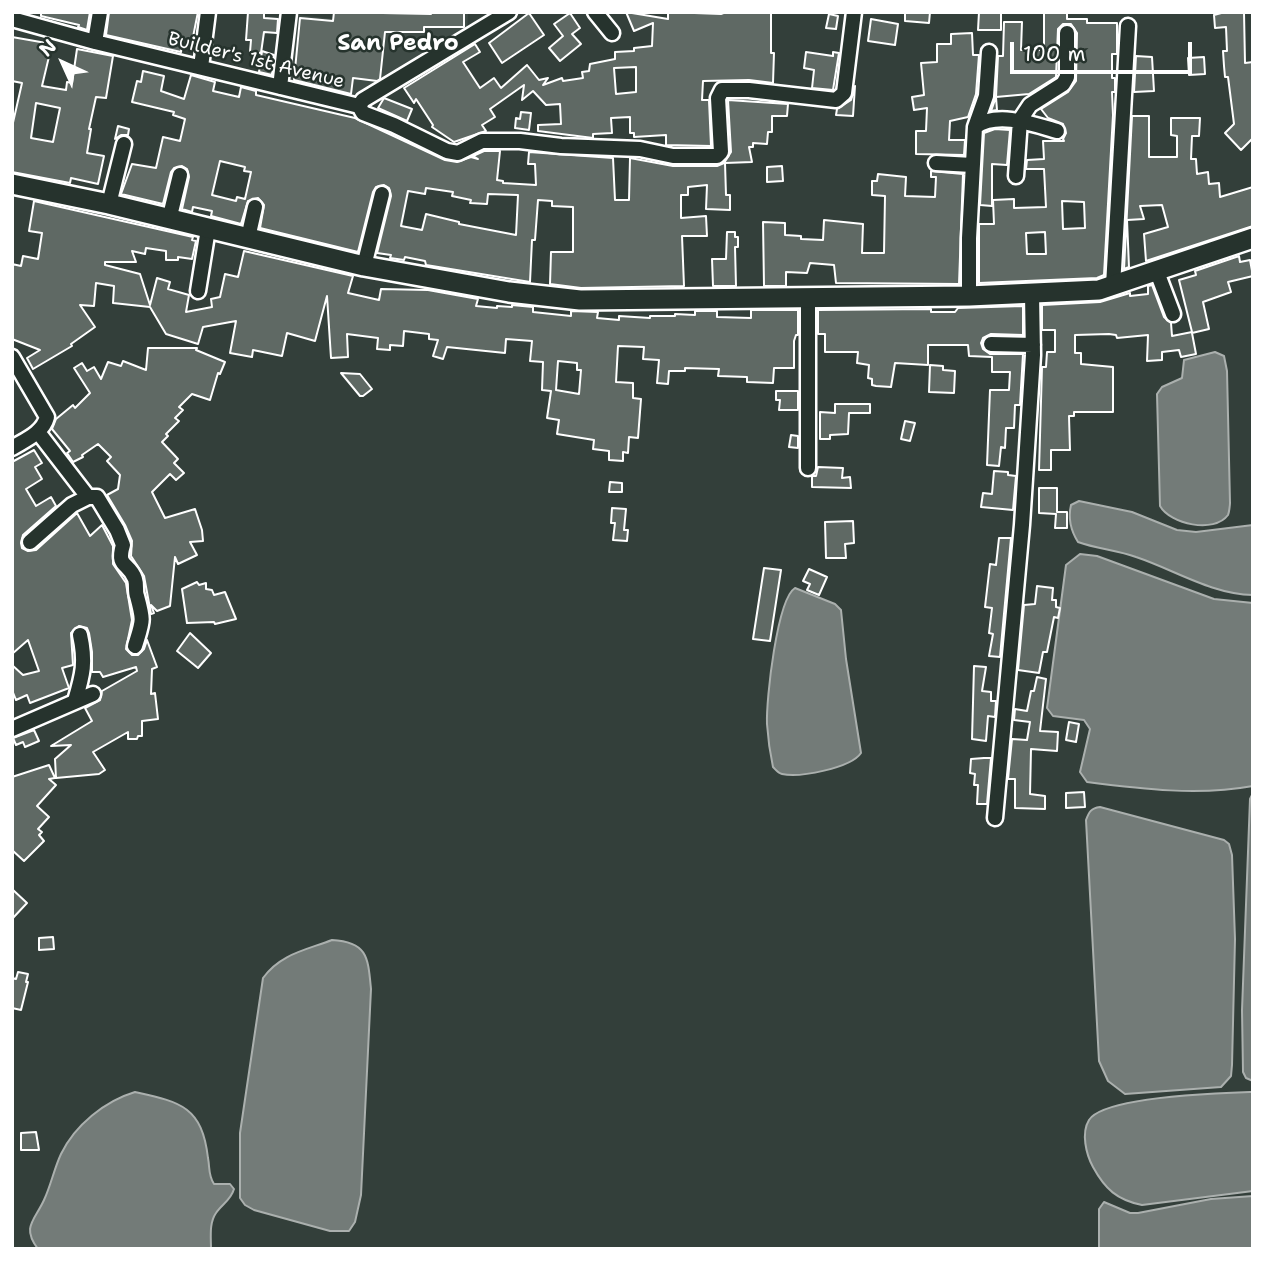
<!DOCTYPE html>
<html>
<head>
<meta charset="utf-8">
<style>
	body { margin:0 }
	#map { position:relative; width:1265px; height:1261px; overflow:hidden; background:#333f3a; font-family:"Shantell Sans",sans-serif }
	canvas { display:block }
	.frame { position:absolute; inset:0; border:14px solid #fff; pointer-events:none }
	.north { position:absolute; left:28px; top:28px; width:70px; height:70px; -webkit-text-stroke:5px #26332d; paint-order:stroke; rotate:315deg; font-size:19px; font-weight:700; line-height:28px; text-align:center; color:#fff }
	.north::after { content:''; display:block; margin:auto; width:24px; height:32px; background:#fff; clip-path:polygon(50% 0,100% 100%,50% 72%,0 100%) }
	.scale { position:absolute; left:1010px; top:42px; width:182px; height:32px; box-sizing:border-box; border:4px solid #fff; border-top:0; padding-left:9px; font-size:21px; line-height:24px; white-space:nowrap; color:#fff; -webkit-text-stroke:5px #26332d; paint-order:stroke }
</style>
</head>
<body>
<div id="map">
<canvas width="1265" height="1261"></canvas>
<div class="frame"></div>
<div class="north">N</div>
<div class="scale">100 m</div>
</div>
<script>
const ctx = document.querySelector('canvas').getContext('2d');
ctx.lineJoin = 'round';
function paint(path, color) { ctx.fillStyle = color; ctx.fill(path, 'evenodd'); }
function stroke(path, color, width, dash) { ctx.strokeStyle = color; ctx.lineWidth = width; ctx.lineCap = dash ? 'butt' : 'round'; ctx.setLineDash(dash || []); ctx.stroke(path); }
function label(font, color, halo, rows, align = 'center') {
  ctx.font = font + ' "Shantell Sans",sans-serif'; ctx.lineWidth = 5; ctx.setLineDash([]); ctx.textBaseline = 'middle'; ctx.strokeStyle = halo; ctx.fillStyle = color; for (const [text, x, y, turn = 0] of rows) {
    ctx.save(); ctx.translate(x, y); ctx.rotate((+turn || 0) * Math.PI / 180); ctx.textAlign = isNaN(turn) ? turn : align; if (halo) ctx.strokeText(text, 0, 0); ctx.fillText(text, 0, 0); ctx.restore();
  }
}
paint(new Path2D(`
	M343,12H468L467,32L355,98L328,95L289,85L298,15L342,20Z`), '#404c47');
const water = new Path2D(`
	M1215,352L1224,356L1227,371L1230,503C1230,505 1229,513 1228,515C1214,534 1170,524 1160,506L1157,394L1162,387L1182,378L1184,360Z
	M1079,501L1132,512L1177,530L1196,532L1253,525V595C1211,594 1175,570 1136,557C1117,550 1097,549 1078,542C1071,531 1068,518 1071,505Z
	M1080,554L1097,556L1214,599L1253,603V786C1198,796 1142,789 1087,782L1080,772L1090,729L1084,720L1053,716L1047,708L1066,565Z
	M795,588L835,604L841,610L846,659L861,753C851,768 799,778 782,774C778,773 776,770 773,767C770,753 768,739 767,724C766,700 777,599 795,588Z
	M1253,793V1081L1246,1078L1243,1072L1242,1010L1250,799Z
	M1100,807L1224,840L1229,844L1232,855L1235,939L1232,1065L1231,1076L1221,1087L1125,1094L1108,1081L1099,1061L1086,820C1089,812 1091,808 1100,807Z
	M332,940C368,942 368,958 371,989L361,1195L355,1222L349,1231H330L254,1210L245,1205L240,1198V1133L263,978C280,954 306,950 332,940Z
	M135,1092C180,1102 202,1106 208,1158C210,1168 208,1175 214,1184H230L234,1189C231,1200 222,1204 216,1213C209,1223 211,1237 211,1249H38C21,1227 35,1220 44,1200C51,1185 54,1169 61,1154C75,1125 105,1101 135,1092Z
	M1253,1092V1191L1142,1205C1117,1200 1105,1189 1093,1167C1086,1154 1081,1133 1089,1120C1105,1096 1223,1093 1253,1092Z
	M1253,1196V1249H1099V1209L1104,1202L1130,1213H1138L1211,1199Z`);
paint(water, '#737b78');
stroke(water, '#abb0ae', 2);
const building = new Path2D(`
	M41,12H90L87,30L78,27L79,25L41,16Z
	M109,12H198L191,47L182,46L181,52L106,35Z
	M248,12H264V18L278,19L277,33L264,32L261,53L250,52L251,40H246Z
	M334,12L431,14V12H464V27H424V32H385L380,79L377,81L353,78L351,94L294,80L300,18L333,21Z
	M626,12L668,19V12L721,14L726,12H771V53H774L773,83L749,80L703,81L702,100H709L711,146L666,145V135L634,137V133H630V117L611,118L612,133L593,134V138L538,131V125L561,124L560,104L546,105L533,91L522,100L524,85L490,109L495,117L482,125L486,131L454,142L432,127L433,125L416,99L414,103L404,88L475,44L480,52L463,62L480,88L494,78L501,88L527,65L539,80L548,78L543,85L562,78L563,81L583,78L582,72L589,71L590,64L615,59V52L634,51V48L652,46L653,23L634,31ZM636,67V92L616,94L614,68Z
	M905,12H930L929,23L905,21Z
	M979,12H1001V30H978Z
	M1044,12H1067V19H1087V23H1117V54H1112V78H1115V92H1112L1113,115L1104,275L1097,278L979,283V224H994L993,200L1014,199V208L1046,207L1044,169H1026L1027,160L1044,159L1043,141H1064L1063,139L1066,133L1063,124L1048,118L1041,109L1068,92L1076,81L1077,33L1071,24H1063L1058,29L1056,77L1029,94L996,97L997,110L991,111L996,97L998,56H1003L1004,22H1022L1021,50H1044ZM1062,201L1084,202L1085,228L1063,229ZM1045,232L1046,254H1027L1026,233Z
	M1225,12H1244L1245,63L1253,62V138L1241,150L1225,133L1234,124L1228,77H1225L1224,66L1223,51H1227L1226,27L1215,28L1214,15Z
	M529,13L544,35L502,63L489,43Z
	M570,13L580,28L572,34L581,44L560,61L549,48L563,36L554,24Z
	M829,14L838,16L836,29L826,28Z
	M871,19L898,24L895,45L868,41Z
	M972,33L973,55H979L976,94L968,117L950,121L949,140H965L964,155L916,154V131H926L927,108L914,110L912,97L924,95L921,63L937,62V44H951V34Z
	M12,37L52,44L42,86L66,90L67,82L72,83L77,49L113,56L106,98L96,97L89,129H91L87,153L104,156L98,184L71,178L70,183L12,172V127L22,83L12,81ZM36,103L60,108L53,142L31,138Z
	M262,51L274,55L272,75L259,72Z
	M806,52L833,56V52L839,53L833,90L812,88L814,70L804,68Z
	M1136,56L1152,57L1154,91L1134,92Z
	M1204,57L1205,74L1189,75L1188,58Z
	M143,71L164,76L161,91L184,99L191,75L215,82L213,91L239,97L241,87L256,91V95L355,118L445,160L457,162L471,157L478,159L473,156L484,151H500L497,180L503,181V183L536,185L535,164H528L529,152L613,158L615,200H629L630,158L673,166H717L724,163L731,152L728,100L788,104L787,116H772V132H768L767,144L753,143V147H749L752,162L725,163L726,195H730V210L706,209L707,185L688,187V195H681V218L706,216L707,236H682L684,286L581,288L550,284L551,252H573V207L552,206V201L538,200L535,240H532L530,282L426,265L425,261L405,257L404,260L390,258L391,255L377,253L391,196L389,188L384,185L376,187L373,192L358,252L260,228L264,205L258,198L248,201L241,224L211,216L212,211L193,207L192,212L182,209L189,177L187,169L182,166L174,168L171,172L163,204L121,194L132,164L156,168L163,137L180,141L185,119L173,115L174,112L132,102L137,81L141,82ZM220,161L245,167L244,171L251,172L245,199L237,197L236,201L212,195ZM426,188L453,192L452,196L471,200L470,203L487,204L488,194L518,195L516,235L459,224V222L426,214L422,230L401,226L408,191L425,194Z
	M855,86L853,116L836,115L837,109L851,100Z
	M384,98L412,109L407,121L378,108Z
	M521,112L531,113L529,130L515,128L516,118L520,119Z
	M1132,116H1149V157H1177V136L1171,135V118H1200L1199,136H1192L1191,159H1196L1197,174L1208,172L1209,184L1219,183L1220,197L1253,187V226L1146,261L1144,234L1168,227L1162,205L1140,206L1144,219L1127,220L1129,267L1124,269Z
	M118,126L129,129L128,135H121L115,139Z
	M995,129L1010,130L1007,165L992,164V206L980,205L984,133Z
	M782,166L783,181L767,182V167Z
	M931,171L963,174L959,284L836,283L834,265L810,263L807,273L786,272V286H764L763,222L785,223V235L801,236V239L823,240L824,220L863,224L862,253H884L885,196L872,195V181H877L878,174L906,177L905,196L935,197L936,177H931Z
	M34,201L193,237L192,240L196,241L192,259L178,257V260H166V251L146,248L145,254L132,251L136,262H105V265L140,274L150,305L157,278L170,282L168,289L189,295L186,312L212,307L211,299L220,297L225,274L238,277L244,251L353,276L348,293L379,300L381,289L428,290L478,299L476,306L497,308V306L512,307V305L533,307V312L571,316V311L598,312L597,318L619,320V316L650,318V316H675V314L695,315V311H717V317L751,318V310H798V335H796L794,341V368H774L773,383L747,382V377L718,376L719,369L685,368V371H669L668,384L657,383L659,360L643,359L644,347L618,346L616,382L633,383V398L641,399L638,438L629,437L628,453L623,452V461L609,460V451L593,449L594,440L557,434L559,420L547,418L551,391L542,390L543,362L530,361L532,341L506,339L505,353L447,347L443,359L433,356L438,340L429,339V334L404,331L403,346L390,345V350L377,349L378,338L347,334L348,357L331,358L327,296L315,341L287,333L282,356L253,350L252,357L230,353L236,321L203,327L198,344L166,334L150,307L113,303L114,286L96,283L94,306L80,305L95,327L71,344L72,346L33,369L27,358L40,350L12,339V264L21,266L23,256L38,259L42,233L29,231ZM558,361L577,363V370H581L579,394L556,390Z
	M727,232H735V237H738V247H735L736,286H713L712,259H726Z
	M1239,256L1240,262L1250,260L1253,276L1228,282L1231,292L1203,302L1209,329L1192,333L1196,354L1181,357L1179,350L1162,352V360L1147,361L1148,335L1117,338L1116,335L1109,334L1075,335V353H1081V364L1113,367V412H1074V416H1069L1070,450H1051V470H1039L1042,367H1046L1047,352H1055V330H1042V305L1100,302L1130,293V296L1148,294V286L1152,285L1164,317L1171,323L1172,336L1192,332L1179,280L1196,275L1195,271Z
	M1023,306V335L991,334L983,338L981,343L983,349L990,354H1023L1020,405H1015L1014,428H1006L1005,448L1001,447L999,466L987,465L990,390H1009L1010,372H992V357L969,356L968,345H928V365L895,363L891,387L876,386L872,385V379L868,378L869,365L857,363L858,352H825V334H818V310L931,309V312H955L958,308Z
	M148,348H197L196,350L225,362L220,374L218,373L210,400L192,394L179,407L183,410L175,418L179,421L166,434L168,436L162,442L178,459L174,463L184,473L176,480L170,474L152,492L165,518L195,509L202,530L203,541L190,542L197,555L178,564L175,557L170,606L157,611L151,605L154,613L151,614L144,576L131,556L132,541L125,525L107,495L118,489L120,475L107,461L111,457L98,444L82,455L83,457L73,462L67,453L70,451L52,429L56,419L73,405L75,408L90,393L74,368L82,363L87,371L94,367L101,379L108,362L121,366L123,361L146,370Z
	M930,365L943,366V370L955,371L954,393L929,392Z
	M341,373L360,374L372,389L363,396H360Z
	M776,391H798V410H779L780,400H776Z
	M835,404H870V413H849L848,434L830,435V439H820V412L835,413Z
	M905,421L915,423L910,441L901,439Z
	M791,435L798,436V448L789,447Z
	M34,450L42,463L35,467L42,479L26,489L36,506L51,497L56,506L23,535L21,543L22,548L28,551L36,550L77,513L90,536L102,525L113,546V564L126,583L132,620L126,649L132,655H138L144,649L147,640L157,667L152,669L151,694L155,693L158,719L142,721V736H138L137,739H128V732L93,752L105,770L99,774L56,778L55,759L71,745L51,746L92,721L85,708L100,700L102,691L137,671L136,667L103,677L100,672H92V652L89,633L87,628L79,626L71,633L73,665L62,668L69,688L30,703L27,695L16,700L12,690V665L23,675L39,671L28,640L12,654V462Z
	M818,467L843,468L842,478L850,477L851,488L812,487V476H816Z
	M994,471L1008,472V475L1016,476L1013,510L981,507L983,493L992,494Z
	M610,482L622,483V492H609Z
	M1039,488H1057V512H1067V528H1055L1056,514L1039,513Z
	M612,508L626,509L624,530H628L627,541L613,540L615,523H611Z
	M853,521L854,543L845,544L846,558H826L825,522Z
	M999,538H1011L1000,657L989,656L993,634L989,633L992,608L985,607L990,564L996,565Z
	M764,568L781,570L770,641L753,639Z
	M809,569L827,577L819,595L807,590L810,584L803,581Z
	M197,582L199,585L206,583V589L212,590L214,595L225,592L236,619L215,624L214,622L187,623L182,589Z
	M1037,586L1053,588L1052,600H1056V607L1060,608L1058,618L1054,617L1047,652H1043L1039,673L1018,670L1024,605L1035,604Z
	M190,633L211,653L198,668L177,651Z
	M974,666L986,667L982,691L991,692V701H996L995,717L988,716L986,741L972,739Z
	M1037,677L1046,679L1040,731L1058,732L1057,751L1031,749L1030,794L1045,796V809L1015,808V779H1008L1012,739L1027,740L1030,722L1014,720L1015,709L1027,711L1031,691H1034Z
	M1069,722L1079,724L1076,742L1066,740Z
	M34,730L39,741L25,747L23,742L16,745L13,738Z
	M984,758H991L987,804H977L978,785H974L975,774L970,773L971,759Z
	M49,765L55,778L49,779L56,785L37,806L49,817L38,829L42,832L39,835L44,841L24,861L12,850V777Z
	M1084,792L1085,807L1066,808V793Z
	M12,889L27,903L12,919Z
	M53,937L54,949L39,950V938Z
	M18,972L28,974L26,982H28L21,1010L12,1008V978L16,979Z
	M36,1132L39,1150H21V1133Z`);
paint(building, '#5f6964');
stroke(building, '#fff', 2);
const street = new Path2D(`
	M595,12L612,33
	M12,19L95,42L359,106L363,100L509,12
	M95,42L100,12
	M201,67L208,12
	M280,87L289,12
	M359,106L363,113L394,125L447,151L458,153L482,141H520L561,146L640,149L673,156H717L721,152L718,98L722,90H749L836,100L844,93L854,12
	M975,127C997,111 1033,124 1057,131
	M936,163L972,165
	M1016,176L1020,120L1030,105L1063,84L1067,77V33
	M109,204L124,144
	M169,220L180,175
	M248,238L255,207
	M364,266L382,194
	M1157,272L1173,314
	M1113,286L1128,26
	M198,291L208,229
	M969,296V238L975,127L986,96L989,52
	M808,297V468
	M991,344L1033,345
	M12,357L47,417C43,433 25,440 12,448
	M88,497H97L117,530L123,545C116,568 129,562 135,579C137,585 135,591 137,596C144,622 143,620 135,646
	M30,542L72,505L88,497L38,432
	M75,701C83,674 86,662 80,635
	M12,729L93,694
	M995,818L1022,525L1033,355L1032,294`);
const secondary = new Path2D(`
	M12,184L109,204L364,266L509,292L580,300L969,296L1099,290L1253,238`);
stroke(street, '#fff', 19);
stroke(secondary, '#fff', 24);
stroke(street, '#26332d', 14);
stroke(secondary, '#26332d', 19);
label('19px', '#fff', '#26332d', [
	["Builder's 1st Avenue",256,61,14]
]);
label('bold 23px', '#fff', '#26332d', [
	["San Pedro",398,44]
]);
</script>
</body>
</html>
